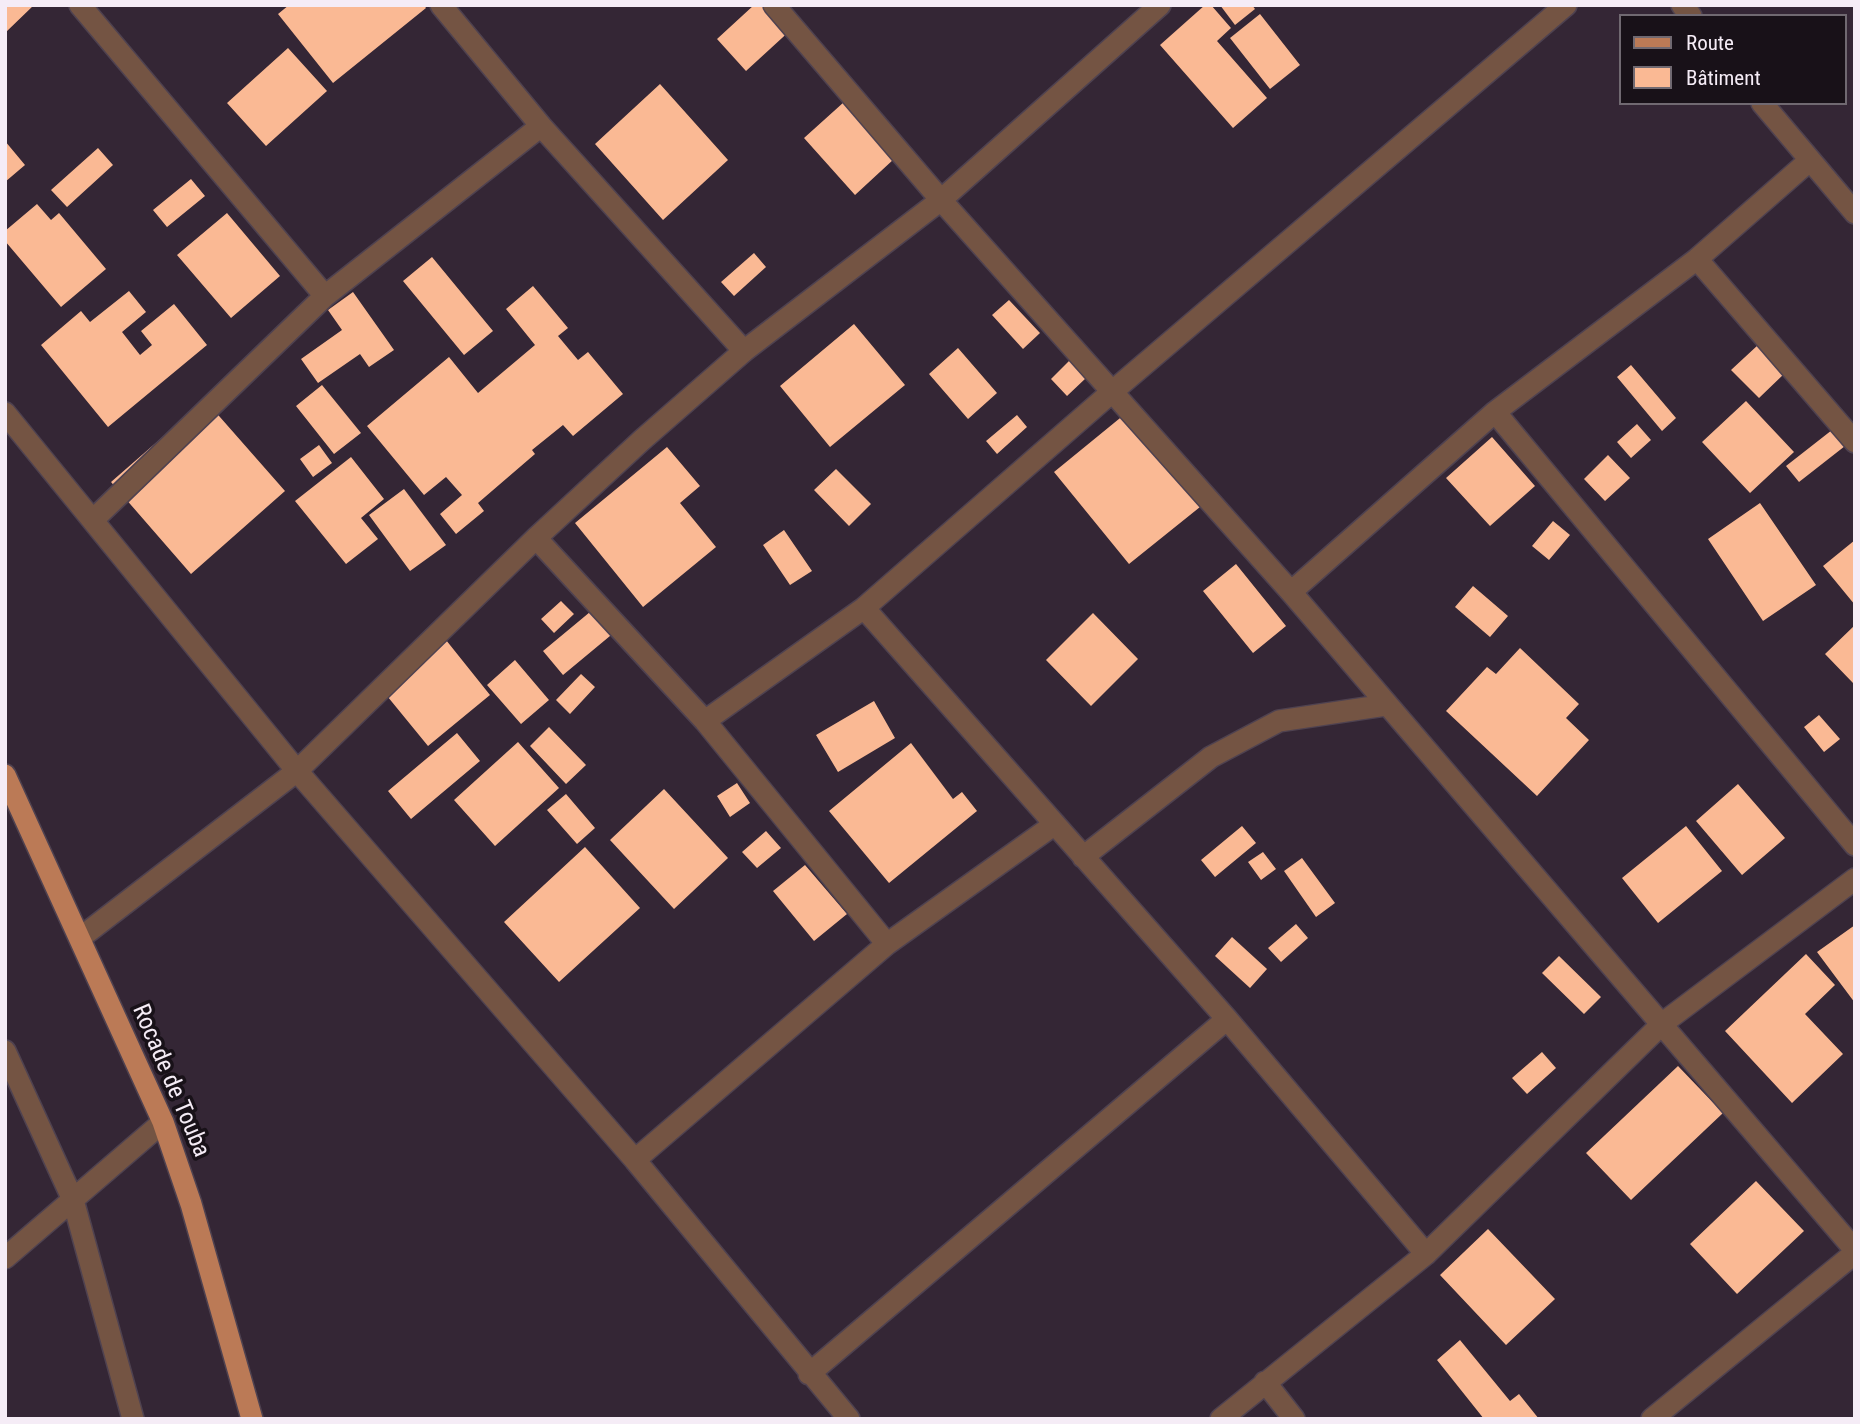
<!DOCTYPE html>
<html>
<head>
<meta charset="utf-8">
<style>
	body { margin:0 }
	#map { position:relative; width:1860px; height:1424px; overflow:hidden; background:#342635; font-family:"Roboto Condensed",sans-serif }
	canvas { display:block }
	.frame { position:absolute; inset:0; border:7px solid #f5ecf6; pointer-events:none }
	.legend { position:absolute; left:1619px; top:14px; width:228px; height:91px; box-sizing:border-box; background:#181118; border:2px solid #706971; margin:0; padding:9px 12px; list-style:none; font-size:21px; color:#f5ecf6 }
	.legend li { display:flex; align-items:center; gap:14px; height:35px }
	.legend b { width:35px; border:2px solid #706971 }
</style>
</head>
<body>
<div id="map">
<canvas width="1860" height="1424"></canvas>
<div class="frame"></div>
<ul class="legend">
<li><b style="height:9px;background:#bb7a56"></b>Route</li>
<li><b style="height:19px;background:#fab994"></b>Bâtiment</li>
</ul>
</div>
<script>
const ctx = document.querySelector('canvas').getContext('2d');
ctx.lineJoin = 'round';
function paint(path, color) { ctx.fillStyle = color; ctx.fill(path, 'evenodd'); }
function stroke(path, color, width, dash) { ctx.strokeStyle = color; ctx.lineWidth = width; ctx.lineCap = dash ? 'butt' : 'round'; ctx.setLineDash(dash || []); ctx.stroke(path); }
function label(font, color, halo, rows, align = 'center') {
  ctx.font = font + ' "Roboto Condensed",sans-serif'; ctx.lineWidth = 7; ctx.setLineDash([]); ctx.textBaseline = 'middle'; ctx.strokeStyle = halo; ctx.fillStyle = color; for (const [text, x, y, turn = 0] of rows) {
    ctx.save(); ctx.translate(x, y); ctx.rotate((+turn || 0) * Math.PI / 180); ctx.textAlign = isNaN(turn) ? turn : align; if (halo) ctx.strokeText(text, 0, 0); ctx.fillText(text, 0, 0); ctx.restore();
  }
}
paint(new Path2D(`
	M5,5H34L5,33Z
	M289,5H424L426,8L333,83L278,14Z
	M754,5H775L794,27L746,71L717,39Z
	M1205,5H1211L1231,28L1217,41L1267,98L1233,128L1160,45Z
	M1220,5H1252L1255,9L1235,25Z
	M1260,14L1300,65L1270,89L1230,38Z
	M288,48L327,91L266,146L227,103Z
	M660,84L728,160L663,220L595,144Z
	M844,102L894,159L855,195L804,138Z
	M5,141L25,165L5,182Z
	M98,148L113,165L67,207L51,190Z
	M191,179L205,196L167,227L153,210Z
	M37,204L51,220L59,213L106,269L61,307L5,241V231Z
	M227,213L280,276L231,318L177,255Z
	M754,253L766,267L734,296L721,282Z
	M432,257L493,331L464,355L403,281Z
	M533,286L568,328L558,336L578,360L588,352L623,394L573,436L563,425L532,450L535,454L478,503L484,511L456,534L440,514L462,495L446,477L424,495L367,426L449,357L478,393L535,345L506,309Z
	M129,291L146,312L122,332L140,355L152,345L141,331L174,304L207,345L108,427L41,345L81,311L90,322Z
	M353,292L394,350L369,367L360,354L318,383L301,359L342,330L328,310Z
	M1009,300L1040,333L1023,349L992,315Z
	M854,324L905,385L830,447L780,386Z
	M1758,345L1785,373L1759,398L1731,370Z
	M958,348L997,393L968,419L929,374Z
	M1070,360L1086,378L1067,396L1051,379Z
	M1631,365L1676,418L1662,431L1617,377Z
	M322,385L361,433L334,454L296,406Z
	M205,400L285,491L191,574L111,482Z
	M1746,401L1794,452L1750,493L1702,442Z
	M1125,414L1200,507L1129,564L1054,472Z
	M1017,415L1027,427L997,454L986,441Z
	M1637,424L1651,440L1631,458L1617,442Z
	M1832,430L1845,446L1799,482L1786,466Z
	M1492,437L1535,486L1490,526L1446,478Z
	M319,445L332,463L313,477L300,459Z
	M667,447L700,486L680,503L716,547L643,607L575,523Z
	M1608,455L1630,478L1605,501L1584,479Z
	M351,457L384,499L361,518L378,539L346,564L295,501Z
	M836,469L871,504L849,526L814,490Z
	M404,489L446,545L410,571L369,515Z
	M1760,503L1816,585L1763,621L1708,539Z
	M1553,521L1570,535L1549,560L1532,546Z
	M784,530L812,571L790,585L763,545Z
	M1855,540V605L1823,566Z
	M1236,564L1286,626L1253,653L1203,591Z
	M1473,586L1508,616L1490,637L1455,607Z
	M561,601L574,614L554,633L541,619Z
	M596,607L616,631L563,675L543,651Z
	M1093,613L1138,659L1091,706L1046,660Z
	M1855,625V681L1853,683L1825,654Z
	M446,640L490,695L428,746L383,691Z
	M1520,648L1579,704L1566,718L1589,740L1537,796L1446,711L1487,667L1496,674Z
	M515,660L549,700L521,724L487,685Z
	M581,674L595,687L570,714L556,700Z
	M874,701L895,738L838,772L816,735Z
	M1819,715L1840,739L1824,752L1804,727Z
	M549,727L586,765L566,784L530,746Z
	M457,733L480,761L411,819L388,791Z
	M518,742L559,788L495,846L454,800Z
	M911,743L953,799L962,792L977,811L889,883L829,811Z
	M737,783L750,803L730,817L717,796Z
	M1738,784L1785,838L1742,875L1696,821Z
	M664,789L728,858L674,909L610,840Z
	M566,794L595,828L577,844L547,810Z
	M1242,826L1256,843L1215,877L1201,860Z
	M1686,826L1722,871L1658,923L1622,878Z
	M766,831L781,848L757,868L742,852Z
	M585,847L640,908L559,982L504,922Z
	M1263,852L1276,869L1261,880L1248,862Z
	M1302,858L1335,903L1316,917L1284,871Z
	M805,865L847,914L814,941L773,891Z
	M1296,924L1308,938L1281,962L1268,948Z
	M1855,925V1003L1817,952Z
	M1232,937L1267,969L1250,988L1215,956Z
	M1806,954L1835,985L1805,1014L1843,1054L1792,1103L1725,1031Z
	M1559,956L1601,997L1584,1014L1542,973Z
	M1542,1052L1556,1068L1527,1094L1512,1078Z
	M1678,1066L1723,1113L1631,1200L1586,1153Z
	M1756,1181L1804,1231L1737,1294L1690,1244Z
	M1488,1229L1555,1299L1506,1345L1440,1275Z
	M1460,1340L1510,1401L1519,1394L1539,1419H1484L1437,1360Z`), '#fab994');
const street = new Path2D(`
	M80,5L325,296
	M441,5L541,126L744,351
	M774,5L941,200L1291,592L1855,1250
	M1682,5L1691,16
	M1762,103L1855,213
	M1697,259L1855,442
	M1495,412L1855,845
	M5,413L297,771L635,1160L849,1419
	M94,519L325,296L541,126
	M536,538L705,721L887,944
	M1291,592L1495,412L1697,259L1809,161
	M864,608L1227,1019L1426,1254
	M705,721L864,608L1113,391L1566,5
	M1083,857L1211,757L1279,721L1386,705
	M80,938L297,771L536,538L642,440L744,351L941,200L1160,5
	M5,1051L73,1200L133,1419
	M635,1160L887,944L1055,824
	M5,1258L163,1122
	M809,1374L1227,1019
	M1265,1382L1294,1419
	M1221,1419L1426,1254L1663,1023L1855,879
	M1652,1419L1855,1253`);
const primary = new Path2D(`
	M5,775L163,1122L191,1204L252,1419`);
stroke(street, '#4f4250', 24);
stroke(primary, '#4f4250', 24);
stroke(street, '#745443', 21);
stroke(primary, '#bb7a56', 21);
label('24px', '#f5ecf6', '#181118', [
	["Rocade de Touba",170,1081,67]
]);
</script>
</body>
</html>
